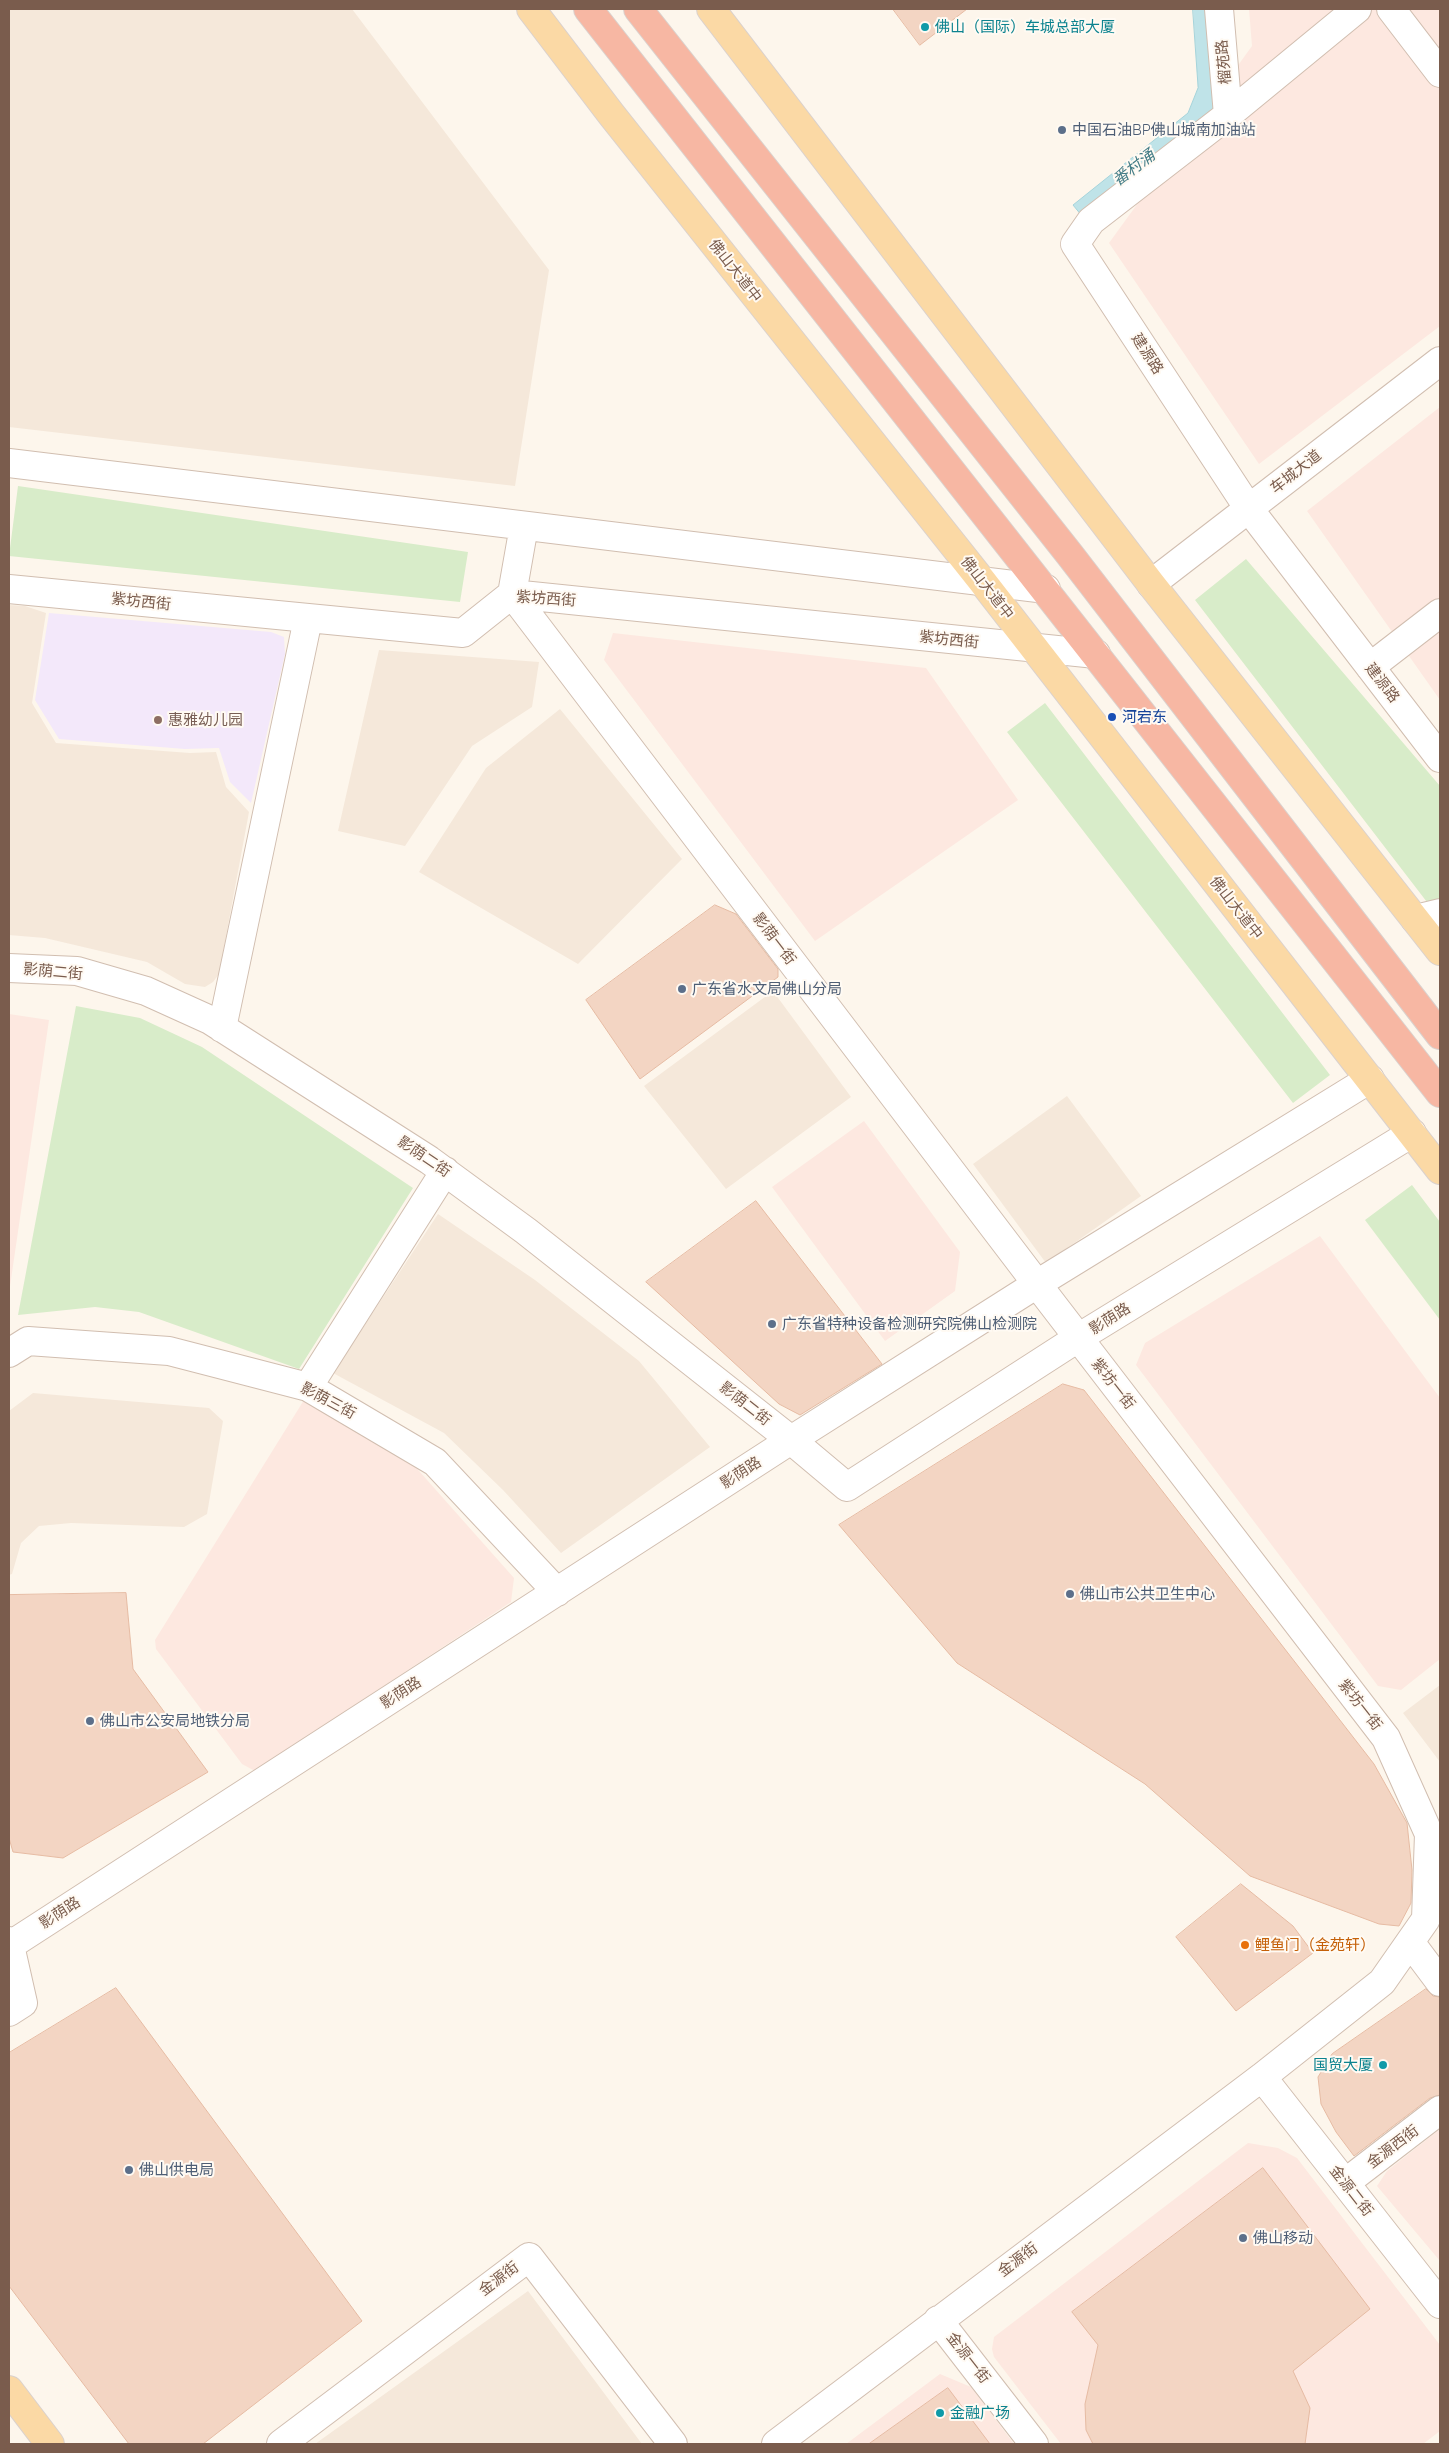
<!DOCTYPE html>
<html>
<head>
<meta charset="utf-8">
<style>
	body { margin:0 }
	#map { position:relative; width:1449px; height:2453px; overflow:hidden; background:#fdf6ec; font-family:Quicksand,sans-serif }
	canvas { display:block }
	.frame { position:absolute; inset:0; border:10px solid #7a5c4d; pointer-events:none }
</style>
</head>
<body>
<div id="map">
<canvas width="1449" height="2453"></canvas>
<div class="frame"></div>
</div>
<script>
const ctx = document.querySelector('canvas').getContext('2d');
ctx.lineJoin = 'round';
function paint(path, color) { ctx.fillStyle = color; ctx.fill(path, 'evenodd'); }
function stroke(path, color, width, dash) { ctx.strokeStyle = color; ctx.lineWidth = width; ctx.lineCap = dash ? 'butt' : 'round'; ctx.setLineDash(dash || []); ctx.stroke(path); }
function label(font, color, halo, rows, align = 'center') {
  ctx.font = font + ' Quicksand,"Noto Sans SC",sans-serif'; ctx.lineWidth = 4; ctx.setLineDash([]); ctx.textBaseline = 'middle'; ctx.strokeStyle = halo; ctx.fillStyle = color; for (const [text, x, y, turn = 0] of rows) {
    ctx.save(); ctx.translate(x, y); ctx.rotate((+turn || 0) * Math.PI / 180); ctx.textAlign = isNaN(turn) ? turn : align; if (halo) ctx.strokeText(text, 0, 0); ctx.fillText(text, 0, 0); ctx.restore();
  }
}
paint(new Path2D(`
	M9,9H352L549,270L515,486L9,427Z
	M9,605L25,606L46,613L32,703L56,743L190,753L216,752L226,787L249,812L219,974L213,982L205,987L185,984L147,962L45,938L9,935Z
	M379,650L539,662L532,707L472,746L405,846L338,831Z
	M560,709L682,859L578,964L419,872L486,768Z
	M773,991L851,1097L726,1189L644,1086Z
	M1067,1096L1141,1196L1046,1263L973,1164Z
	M438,1214L535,1280L639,1361L710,1447L561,1553L503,1490L444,1433L333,1373Z
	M33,1393L209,1408L223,1421L207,1514L184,1527L71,1523L39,1526L21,1543L12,1574L9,1575V1411Z
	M1440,1685V1762L1403,1713Z
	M528,2291L642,2444H315Z`), '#f5e8da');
paint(new Path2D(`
	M1249,9H1440V326L1259,464L1109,243L1252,46Z
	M1440,407V700L1307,511Z
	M613,633L926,668L1018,800L815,941L604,660Z
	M9,1014L49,1020L9,1293Z
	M864,1121L960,1252L955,1291L885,1341L772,1187Z
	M1320,1236L1440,1398V1659L1401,1690L1378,1686L1136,1365L1145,1343Z
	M304,1400L412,1463L514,1578L511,1602L255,1771L242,1764L156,1649L155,1640Z
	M1440,2129V2261L1377,2186L1387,2171Z
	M1248,2143L1278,2148L1297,2158L1440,2345V2431L1423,2444H1061L994,2357L992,2349L994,2337Z
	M940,2374L971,2387L1014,2444H846Z`), '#fde8e0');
paint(new Path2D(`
	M49,613L271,632L284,637L285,654L251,803L230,782L219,748L185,749L59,739L35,700Z`), '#f3e8fa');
paint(new Path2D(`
	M18,486L468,552L460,602L9,556Z
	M1246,559L1440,786V904L1430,906L1195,600Z
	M1045,703L1330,1075L1293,1103L1007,732Z
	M76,1006L140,1018L202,1047L413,1188L299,1369L139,1312L95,1307L18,1315Z
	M1412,1185L1440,1222V1320L1365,1220Z`), '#d8ecc9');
const water = new Path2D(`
	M1193,9H1210L1216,97L1212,116L1082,216L1073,205L1188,113L1198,88Z`);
paint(water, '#bfe3e8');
stroke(water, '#a5d3da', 1);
const building = new Path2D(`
	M893,9H967L920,45Z
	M715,905L736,914L778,969V977L640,1079L586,1000Z
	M756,1201L882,1364L800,1415L779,1404L646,1282Z
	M1063,1384L1084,1390L1374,1764L1407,1823L1412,1870L1411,1903L1399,1926L1379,1924L1250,1876L1145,1784L957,1663L839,1525Z
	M126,1593L133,1669L208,1772L63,1858L13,1852L9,1838V1595Z
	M1241,1884L1293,1926L1313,1953L1236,2011L1176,1937Z
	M116,1988L362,2321L203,2444H129L9,2286V2053Z
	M1426,1989L1433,1996L1440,1997V2095L1430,2098L1354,2156L1336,2132L1321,2104L1318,2077L1332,2054Z
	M1263,2168L1370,2309L1293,2371L1310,2408L1305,2444H1093L1086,2430L1085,2404L1098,2345L1072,2312Z
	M948,2388L990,2444H869Z`);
paint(building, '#f3d5c3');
stroke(building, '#e6bba3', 1);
const minor = new Path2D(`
	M1219,9L1228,115
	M1357,9L1228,115L1091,221L1075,244L1249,509L1440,758
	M1391,9L1440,73
	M9,463L1046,589
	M524,526L512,594L1037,1284L1386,1738L1429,1834L1426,1919L1382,1982L1262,2077L776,2444
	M1151,584L1440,361
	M9,589L463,633L512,594L1096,654
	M1370,667L1440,613
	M1415,919L1440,913
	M9,968L77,971L146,991L210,1020L429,1160L526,1231L791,1440L847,1487L1078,1338L1412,1133
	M222,1028L308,619
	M9,1353L28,1341L169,1351L308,1387L435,1462L557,1592
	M308,1387L445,1171
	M9,1941L23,2003L9,2012
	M1410,1942L1440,1982
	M9,1946L791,1440L1037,1284L1370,1079
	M1262,2077L1440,2304
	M1345,2183L1440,2110
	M938,2320L1034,2444
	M281,2444L529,2257L673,2444`);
const major = new Path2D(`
	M531,9L611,114L982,581L1440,1170
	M711,9L1151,584L1440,951
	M9,2390L50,2444`);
const highway = new Path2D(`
	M588,9L1440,1093
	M638,9L1070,555L1440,1035`);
stroke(minor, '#d1beb0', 30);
stroke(major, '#dad1cd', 30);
stroke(highway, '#dad1cd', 30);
stroke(minor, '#fff', 28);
stroke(major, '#fbd9a5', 28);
stroke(highway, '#f7b7a3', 28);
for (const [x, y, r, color] of [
	[925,27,5,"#0f9aa8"],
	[1062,130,5,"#5c6f8a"],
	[1112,717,5,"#1a4fb4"],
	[158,720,5,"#8d6e63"],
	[682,989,5,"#5c6f8a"],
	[772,1324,5,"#5c6f8a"],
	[1070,1594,5,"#5c6f8a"],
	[90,1721,5,"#5c6f8a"],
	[1245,1945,5,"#e8710a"],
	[1383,2065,5,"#0f9aa8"],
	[129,2170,5,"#5c6f8a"],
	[1243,2238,5,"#5c6f8a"],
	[940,2413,5,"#0f9aa8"]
]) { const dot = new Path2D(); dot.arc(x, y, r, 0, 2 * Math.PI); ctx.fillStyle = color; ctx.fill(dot); stroke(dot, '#fffaf3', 2); }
label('15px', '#0d838f', '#fffaf3', [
	["佛山（国际）车城总部大厦",935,27],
	["国贸大厦",1373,2065,"right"],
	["金融广场",950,2413]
], 'left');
label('15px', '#7a5c4d', '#fffaf3', [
	["榴苑路",1224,62,-95],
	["佛山大道中",735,271,52],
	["建源路",1147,354,57],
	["车城大道",1296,472,-38],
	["佛山大道中",987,588,52],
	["紫坊西街",546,599,4],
	["紫坊西街",141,602,6],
	["紫坊西街",949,640,6],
	["建源路",1382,683,52],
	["佛山大道中",1236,908,52],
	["影荫一街",774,939,53],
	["影荫二街",53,972,5],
	["影荫二街",424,1157,34],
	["影荫路",1110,1319,-32],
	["紫坊一街",1113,1384,52],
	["影荫三街",328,1401,28],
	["影荫二街",745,1404,38],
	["影荫路",741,1473,-33],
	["影荫路",401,1693,-33],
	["紫坊一街",1360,1705,52],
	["影荫路",60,1913,-33],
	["金源西街",1393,2147,-37],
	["金源二街",1351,2191,52],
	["金源街",1018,2260,-37],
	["金源街",499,2279,-37],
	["金源一街",968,2358,52]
]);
label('15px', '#4e5e75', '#fffaf3', [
	["中国石油BP佛山城南加油站",1072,130],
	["广东省水文局佛山分局",692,989],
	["广东省特种设备检测研究院佛山检测院",782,1324],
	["佛山市公共卫生中心",1080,1594],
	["佛山市公安局地铁分局",100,1721],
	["佛山供电局",139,2170],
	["佛山移动",1253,2238]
], 'left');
label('15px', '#164399', '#fffaf3', [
	["河宕东",1122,717]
], 'left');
label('15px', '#785e54', '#fffaf3', [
	["惠雅幼儿园",168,720]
], 'left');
label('15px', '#c56008', '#fffaf3', [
	["鲤鱼门（金苑轩）",1255,1945]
], 'left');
label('italic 16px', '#437c86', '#fffaf3', [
	["番村涌",1134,168,-37]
]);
</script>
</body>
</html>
